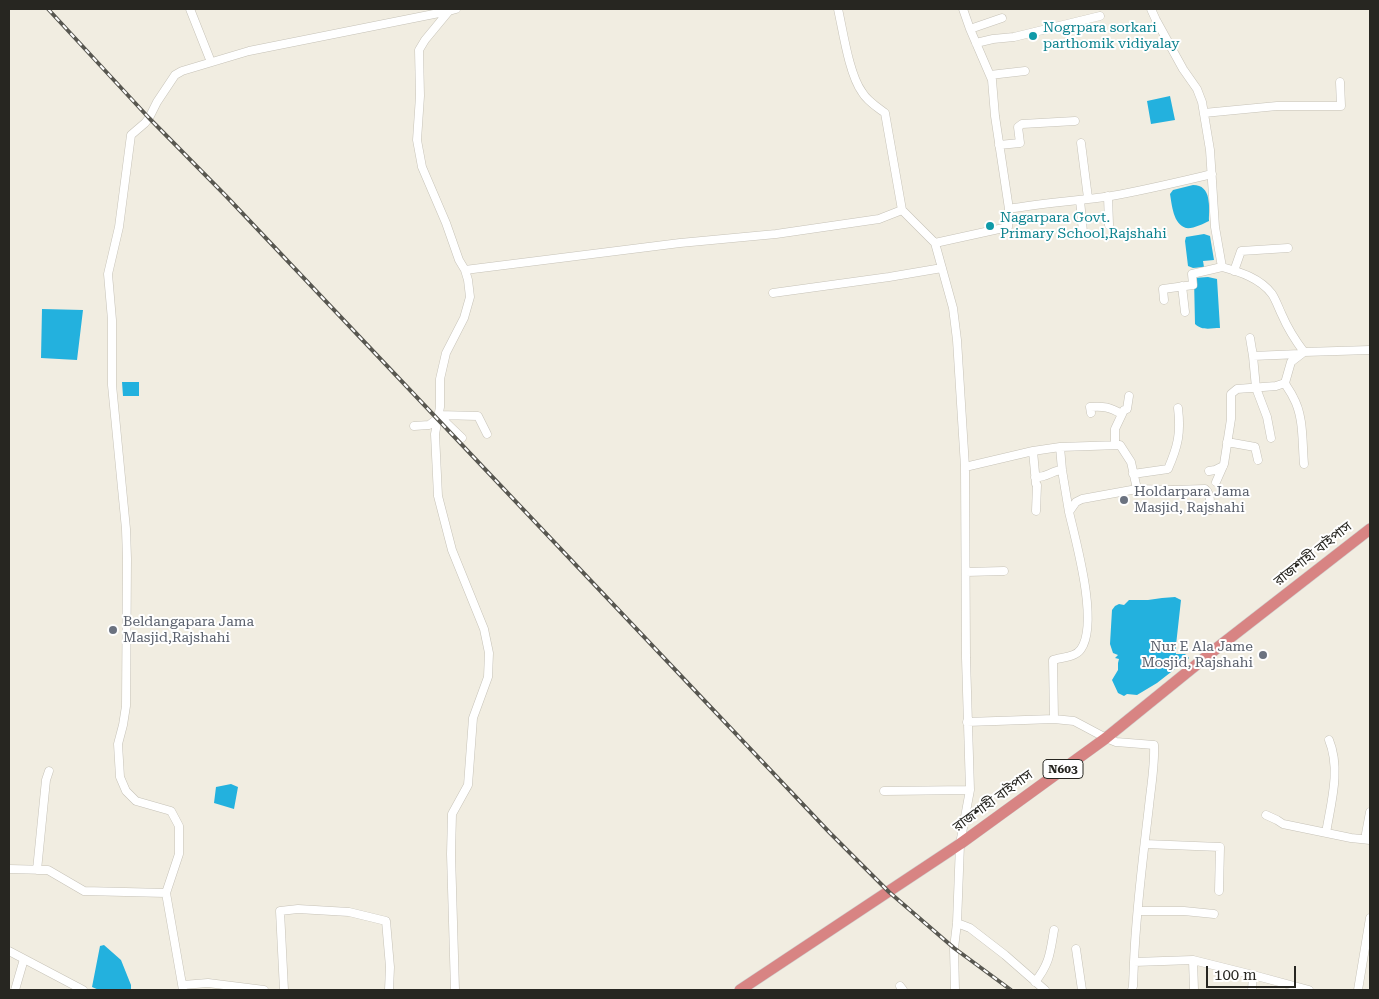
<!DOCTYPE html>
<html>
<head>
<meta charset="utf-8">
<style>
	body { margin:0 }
	#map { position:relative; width:1379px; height:999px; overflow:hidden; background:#f1ede1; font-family:"Roboto Serif",serif }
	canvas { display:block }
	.frame { position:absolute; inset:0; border:10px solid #272621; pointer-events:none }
	.scale { position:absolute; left:1206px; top:966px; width:90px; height:22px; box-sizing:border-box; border:2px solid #272621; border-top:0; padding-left:6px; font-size:15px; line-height:18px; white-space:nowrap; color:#272621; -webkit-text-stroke:4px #fff; paint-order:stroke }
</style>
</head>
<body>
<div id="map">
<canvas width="1379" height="999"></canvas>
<div class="frame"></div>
<div class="scale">100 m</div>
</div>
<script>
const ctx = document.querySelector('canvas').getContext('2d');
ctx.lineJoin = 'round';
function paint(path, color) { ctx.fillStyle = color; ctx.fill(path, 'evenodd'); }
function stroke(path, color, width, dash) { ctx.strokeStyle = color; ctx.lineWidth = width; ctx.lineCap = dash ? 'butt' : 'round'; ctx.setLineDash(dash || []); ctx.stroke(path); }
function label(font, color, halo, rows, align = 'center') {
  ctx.font = font + ' "Roboto Serif","Noto Sans Bengali",serif'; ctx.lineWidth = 4; ctx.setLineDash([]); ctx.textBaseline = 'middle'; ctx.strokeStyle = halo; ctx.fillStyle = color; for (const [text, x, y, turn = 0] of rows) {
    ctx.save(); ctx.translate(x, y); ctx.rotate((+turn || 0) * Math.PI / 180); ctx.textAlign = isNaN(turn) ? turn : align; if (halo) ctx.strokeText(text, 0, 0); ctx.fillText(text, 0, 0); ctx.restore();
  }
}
paint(new Path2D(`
	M1170,96L1175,120L1151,124L1147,101Z
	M1193,185C1212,185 1209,207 1209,221C1203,224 1193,229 1186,228C1173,224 1172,205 1170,194L1173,190Z
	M1204,234L1210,236L1214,260L1203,261L1204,267L1193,268L1188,266L1185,241L1186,237Z
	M1208,277L1217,279L1220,328C1211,328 1202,331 1195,324L1194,278Z
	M42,309L83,310L77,360L41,358Z
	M122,382H139V396H123Z
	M1175,597L1181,600L1176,645V654H1185L1189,658L1157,683L1137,695L1127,694L1124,696L1118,693L1112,680L1118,670V663L1119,659L1115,658L1118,655L1113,653L1110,644L1112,610L1115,606L1119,604L1124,605L1129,600H1148L1162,598Z
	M231,784L238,787L234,809L214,803L216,787Z
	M104,945L121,960L131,985V990H99L92,987L100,946Z`), '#23b1de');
const minor = new Path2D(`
	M190,9L211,62
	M456,9L449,11L425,40L419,50L420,96L417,140L422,167L446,223L459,260L465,270
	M838,9C843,31 849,74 862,92C867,101 877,107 885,113L902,210L935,243L953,308L957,340L965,467L966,658L970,790L960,844L957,923L954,948L955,990
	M963,9L970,29L992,80L995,116L1009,209
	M1151,9L1156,20L1183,69L1197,89L1202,102L1210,150L1215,227L1222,267C1240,272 1260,278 1272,294C1276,300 1279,309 1282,315C1288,329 1295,340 1304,352L1370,350
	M970,29L1002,18
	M976,43L993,39L1014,37L1100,16
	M990,75L1025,71
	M1204,113L1277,106H1341L1340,82
	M1081,143L1088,198
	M999,145L1020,143L1018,127L1022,124L1075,121
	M1108,196L1109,225
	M1080,200L1083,232
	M935,243L1008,227L1009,209C1043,203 1077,201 1111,196C1145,190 1178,182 1212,174
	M1234,271L1241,251L1288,248
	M1182,286L1185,312
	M773,293L889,277L942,268
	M1164,300L1163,289L1193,285L1192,274L1222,267
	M1250,338L1253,356
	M1285,383C1287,388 1291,392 1293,397C1304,416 1302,442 1304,464
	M1091,413L1090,407C1104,406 1109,407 1122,414
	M438,415L478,416L487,434
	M438,415L462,438
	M414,426L429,425L437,419
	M1271,438L1267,417L1256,388L1253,356L1300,354
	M1227,442L1255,447L1258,460
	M1115,445V429L1124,410L1127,409L1129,396
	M1060,447L1062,470L1069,512
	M1033,451L1036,484L1037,485L1036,511
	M965,467L1033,451L1060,447L1120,445L1131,462L1137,489L1082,499L1076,502L1069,512C1076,542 1099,623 1081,649C1075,658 1061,657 1053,660L1054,719
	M1209,471L1215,470L1223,466
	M1133,474L1168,469C1178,446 1181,433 1178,408
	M1035,477C1047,478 1050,471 1062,470
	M1216,482L1224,464L1231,419V394L1237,389L1276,386L1285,383L1291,362L1304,352
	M1137,489L1173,490L1205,489C1211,494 1210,502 1210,510
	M966,572L1004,571
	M967,722L1054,719L1074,721L1106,738L1116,742L1154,745C1155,765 1151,786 1149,806C1143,858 1136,910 1134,962
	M884,791L970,790
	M1266,815L1277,820L1283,824L1351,838L1370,840
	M1326,833C1331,803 1341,769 1329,740
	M1365,839L1370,812
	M1145,844L1220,847L1219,891
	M9,869L48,870L84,891L166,893L183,990
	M37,870L46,780L49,771
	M166,893L179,854V826L171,811L136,801L126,791L120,777L118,744L123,725L126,706L127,559L126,529L112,385V320L108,274L119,227L131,135L145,123L149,118L157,102L175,75L182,71L249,51L449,11
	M1138,911H1184L1214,914
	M957,923L970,928L1005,955L1045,990
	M1076,949L1082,990
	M9,951L83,990
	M1193,960L1194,990
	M1035,982C1050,963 1050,953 1054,930
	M183,985L208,983L264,990
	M900,986L903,990
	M15,990L24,959
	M284,990L280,911L298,909L349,912L386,921L390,967L389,990
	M455,990L451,854L452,814L468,785L473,718L488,677L489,653L484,629L452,550L438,496L435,434L440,407V379L446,353L464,318L470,297L468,280L465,270L680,243L776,234L879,219L902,210
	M1132,990L1133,986L1134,962L1193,960L1253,975L1309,990
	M1252,990L1253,975
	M1358,990L1370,918`);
const highway = new Path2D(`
	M740,990L960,844L1106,738L1217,648L1370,529`);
stroke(minor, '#c6c2b7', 9);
stroke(highway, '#cfcfce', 12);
stroke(minor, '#fff', 8);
stroke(highway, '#d88483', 11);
const rail = new Path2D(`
	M48,9L149,118L226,196L830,833L889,892L954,948L1011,990`);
stroke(rail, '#585750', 4);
stroke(rail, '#fff', 2, [5.5]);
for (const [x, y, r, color] of [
	[1033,36,5,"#0f9aa8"],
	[990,226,5,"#0f9aa8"],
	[1124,500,5,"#6b7280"],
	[113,630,5,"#6b7280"],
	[1263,655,5,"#6b7280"]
]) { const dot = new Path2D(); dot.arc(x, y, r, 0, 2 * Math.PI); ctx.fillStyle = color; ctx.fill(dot); stroke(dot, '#fff', 2); }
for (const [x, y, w] of [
	[1063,769,40]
]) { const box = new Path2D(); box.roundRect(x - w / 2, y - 9.5, w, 19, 4); ctx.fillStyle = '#fff'; ctx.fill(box); stroke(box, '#272621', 1); }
label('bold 12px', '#272621', null, [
	["N603",1063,769]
]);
label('14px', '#0d838f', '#fff', [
	["Nogrpara sorkari",1043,28],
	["parthomik vidiyalay",1043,44],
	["Nagarpara Govt.",1000,218],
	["Primary School,Rajshahi",1000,234]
], 'left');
label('14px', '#5b616d', '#fff', [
	["Holdarpara Jama",1134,492],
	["Masjid, Rajshahi",1134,508],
	["Beldangapara Jama",123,622],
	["Masjid,Rajshahi",123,638],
	["Nur E Ala Jame",1253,647,"right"],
	["Mosjid, Rajshahi",1253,663,"right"]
], 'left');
label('14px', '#272621', '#fff', [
	["রাজশাহী বাইপাস",1313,554,-38],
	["রাজশাহী বাইপাস",993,801,-36]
]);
</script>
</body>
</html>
